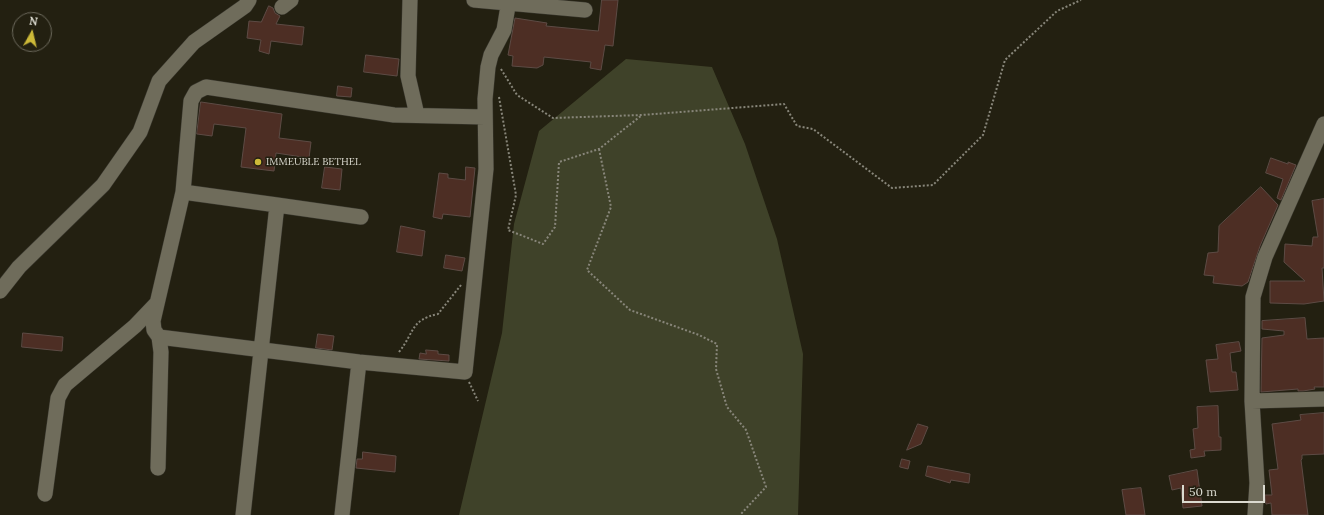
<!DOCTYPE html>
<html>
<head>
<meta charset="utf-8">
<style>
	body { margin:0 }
	#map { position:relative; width:1324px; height:515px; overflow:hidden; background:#232011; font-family:Lora,serif }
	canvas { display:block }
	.north { position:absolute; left:12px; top:12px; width:40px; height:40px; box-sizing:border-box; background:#232011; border:1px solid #6d6a5d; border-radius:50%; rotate:8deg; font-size:11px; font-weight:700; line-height:16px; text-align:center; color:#dbdad0 }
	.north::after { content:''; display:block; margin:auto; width:14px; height:18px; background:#cdb938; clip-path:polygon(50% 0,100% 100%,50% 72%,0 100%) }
	.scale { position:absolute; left:1182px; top:485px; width:83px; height:18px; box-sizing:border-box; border:2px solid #dbdad0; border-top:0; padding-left:5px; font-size:12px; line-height:14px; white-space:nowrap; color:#dbdad0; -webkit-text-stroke:3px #232011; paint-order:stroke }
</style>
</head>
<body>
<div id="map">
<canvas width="1324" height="515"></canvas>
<div class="north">N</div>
<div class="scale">50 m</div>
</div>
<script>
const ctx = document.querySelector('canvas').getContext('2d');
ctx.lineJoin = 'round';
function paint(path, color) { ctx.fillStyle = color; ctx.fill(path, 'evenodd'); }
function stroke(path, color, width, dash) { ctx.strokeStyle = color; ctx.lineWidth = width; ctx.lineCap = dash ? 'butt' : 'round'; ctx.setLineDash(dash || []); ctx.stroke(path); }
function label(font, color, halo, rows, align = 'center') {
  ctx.font = font + ' Lora,serif'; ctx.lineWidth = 3; ctx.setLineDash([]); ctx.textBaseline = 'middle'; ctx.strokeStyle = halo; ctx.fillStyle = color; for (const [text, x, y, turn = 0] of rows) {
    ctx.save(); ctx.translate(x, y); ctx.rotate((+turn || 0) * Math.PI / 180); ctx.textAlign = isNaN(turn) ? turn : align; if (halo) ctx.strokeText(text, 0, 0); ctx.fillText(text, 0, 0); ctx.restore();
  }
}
paint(new Path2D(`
	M626,59L712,67L745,144L777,239L803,354L798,515H459L502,333L514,224L539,131Z`), '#3f4229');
const building = new Path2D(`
	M602,0H618L613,46L605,45L601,70L590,68L591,62L544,57L543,65L537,68L512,66L513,56L508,55L515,18L547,23L546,26L598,31Z
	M269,6L273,8L275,13L280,16L276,24L304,27L302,45L271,41L269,54L259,51L261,40L247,38L249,21L261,22Z
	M366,55L399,59L397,76L364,72Z
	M338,86L352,88L351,97L337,96Z
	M201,102L282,114L279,138L311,142L309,158L276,153L274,171L241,167L246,128L214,124L212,136L197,134Z
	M1271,158L1288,164V162L1296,165L1281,200L1277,198L1283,179L1266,173Z
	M325,167L342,169L340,190L322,188Z
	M466,167L475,168L470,217L443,214L442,219L433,217L439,173L448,174V178L465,180Z
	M1261,187L1278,205L1260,246L1248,282L1242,286L1213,283L1214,276L1204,275L1208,253L1218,252L1219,226Z
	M1324,199V268H1322L1324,301L1304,304L1270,303V281H1305L1284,262L1285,244L1312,246L1313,237H1318L1312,201Z
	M401,226L425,231L422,256L397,252Z
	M446,255L465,258L462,271L444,268Z
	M1305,318L1307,339L1324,338V387H1314L1315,389L1303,391H1298V389L1261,392L1262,338L1284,335V331L1262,329V321Z
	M23,333L63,337L62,351L22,347Z
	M318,334L334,336L332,350L316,348Z
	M1239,342L1241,351L1230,353L1232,372H1236L1238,390L1210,392L1206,360L1218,359L1216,345Z
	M426,350L438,351V354L449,355V361L419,359L420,353L426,354Z
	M1218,406L1219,437H1221V450L1204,451L1205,456L1191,458L1190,450L1195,449L1193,429L1198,428L1197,407Z
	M1324,413V454L1302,455V459L1301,460L1308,515H1272L1271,503L1266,504L1265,497V495H1272L1269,470L1278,469L1272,424L1301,420L1300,415Z
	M918,424L928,427L921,444L907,450Z
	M363,452L396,456L395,472L356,468L357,459H362Z
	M902,459L910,461L908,469L900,467Z
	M928,466L970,474L969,483L951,480L950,483L926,476Z
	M1197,470L1202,506L1183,508L1181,488L1172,490L1169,476Z
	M1141,488L1145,515H1126L1122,490Z`);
paint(building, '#4d2e24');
stroke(building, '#5d4b45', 1);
const minor = new Path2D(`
	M410,0L408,76L417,115
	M474,0L585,10
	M282,7L291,0
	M183,192L277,205L243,515
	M277,205L361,217
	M0,291L19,267L103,185L140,132L159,81L194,42L245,6L249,0
	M159,337L359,362L465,372L486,169L485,99L488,67L491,55L504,30L509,0
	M1252,401L1324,399
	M158,468L161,352L159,337L154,330L153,321L183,192L191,101L196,92L206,87L394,115L485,117
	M45,494L58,398L65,385L135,326L157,303
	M342,515L359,362
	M1255,515L1257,483L1252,401L1253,297L1265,257L1324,124`);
stroke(minor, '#3a382f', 16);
stroke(new Path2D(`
	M501,69L517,95L553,118L642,115L784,104L797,126L813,129L892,188L933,185L983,135L1005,60L1057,11L1081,0
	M499,97L516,195L508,230L543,244L555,227L559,162L599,149L642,115
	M599,149L611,207L587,270L630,310L699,335L717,344L716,369L727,407L746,430L766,487L740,515
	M399,352C415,332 410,320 438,314L461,285
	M469,382L478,401`), '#88867a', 2, [2, 2]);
stroke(minor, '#6f6c5b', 15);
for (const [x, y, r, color] of [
	[258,162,4,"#cdb938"]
]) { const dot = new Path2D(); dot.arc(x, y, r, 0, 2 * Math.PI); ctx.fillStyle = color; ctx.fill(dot); stroke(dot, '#232011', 1.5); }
label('10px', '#dbdad0', '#232011', [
	["IMMEUBLE BETHEL",266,162]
], 'left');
</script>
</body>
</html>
